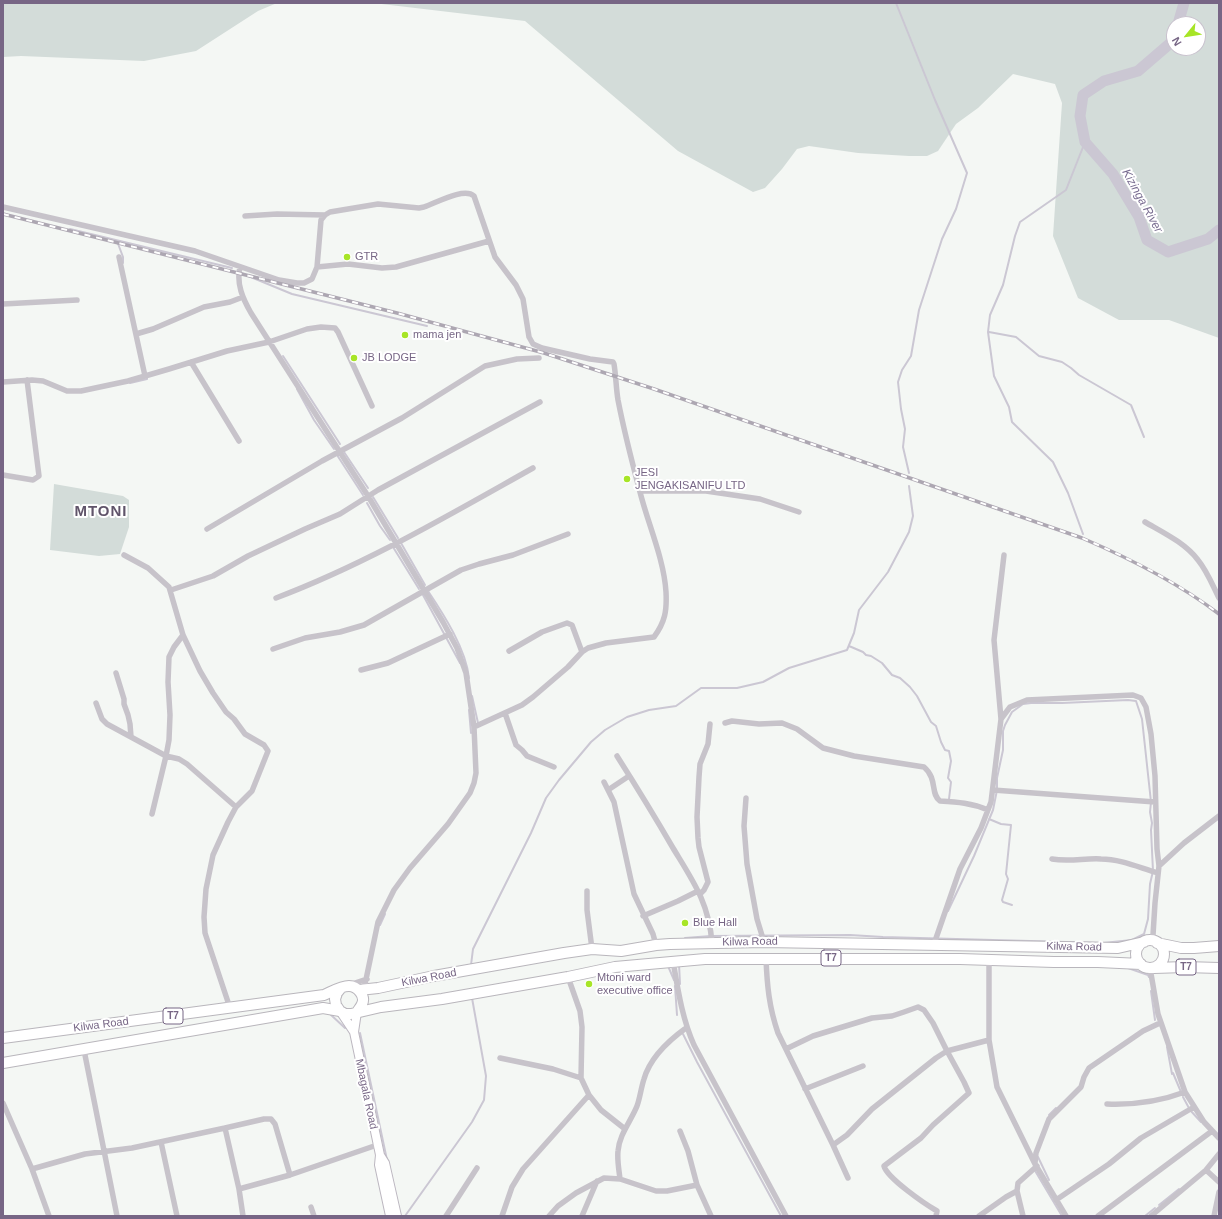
<!DOCTYPE html>
<html>
<head>
<meta charset="utf-8">
<style>
	body { margin:0 }
	#map { position:relative; width:1222px; height:1219px; overflow:hidden; background:#f4f7f4; font-family:Helvetica,sans-serif }
	canvas { display:block }
	.frame { position:absolute; inset:0; border:4px solid #776685; pointer-events:none }
	.north { position:absolute; left:1166px; top:16px; width:40px; height:40px; box-sizing:border-box; background:#fff; border:1px solid #c9c2ce; border-radius:50%; rotate:240deg; font-size:11px; font-weight:700; line-height:16px; text-align:center; color:#776685 }
	.north::after { content:''; display:block; margin:auto; width:14px; height:18px; background:#a7e526; clip-path:polygon(50% 0,100% 100%,50% 72%,0 100%) }
</style>
</head>
<body>
<div id="map">
<canvas width="1222" height="1219"></canvas>
<div class="frame"></div>
<div class="north">N</div>
</div>
<script>
const ctx = document.querySelector('canvas').getContext('2d');
ctx.lineJoin = 'round';
function paint(path, color) { ctx.fillStyle = color; ctx.fill(path, 'evenodd'); }
function stroke(path, color, width, dash) { ctx.strokeStyle = color; ctx.lineWidth = width; ctx.lineCap = dash ? 'butt' : 'round'; ctx.setLineDash(dash || []); ctx.stroke(path); }
function label(font, color, halo, rows, align = 'center') {
  ctx.font = font + ' Helvetica,sans-serif'; ctx.lineWidth = 4; ctx.setLineDash([]); ctx.textBaseline = 'middle'; ctx.strokeStyle = halo; ctx.fillStyle = color; for (const [text, x, y, turn = 0] of rows) {
    ctx.save(); ctx.translate(x, y); ctx.rotate((+turn || 0) * Math.PI / 180); ctx.textAlign = isNaN(turn) ? turn : align; if (halo) ctx.strokeText(text, 0, 0); ctx.fillText(text, 0, 0); ctx.restore();
  }
}
paint(new Path2D(`
	M3,3H277L258,11L196,51L144,61L21,56L3,57Z
	M373,3H1219V338L1169,320H1119L1078,298L1053,236L1062,103L1055,84L1013,74L978,108L956,124L938,151L927,156H909L858,153L809,146L797,149L782,169L765,188L753,192L678,151L525,21ZM1174,24H1198V48H1174Z
	M54,484L123,496L129,500V527L120,554L99,556L50,550Z`), '#d3dcd9');
stroke(new Path2D(`
	M896,3L935,100L967,173L956,209L942,239L919,310L911,356L902,370L898,382L901,409L905,429L903,447L909,473
	M70,229L232,268
	M117,241L123,257V263
	M241,273L292,294L427,326
	M989,332L1016,337L1039,356L1062,362L1071,368L1079,375L1131,405L1144,437
	M283,356L340,444
	M130,383L147,379V377
	M297,389L314,420L334,449
	M344,452L368,488
	M337,455L363,495
	M373,497L398,538
	M367,503L380,526L390,540
	M1083,534L1068,493L1053,462L1012,422L1009,407L994,376L988,332L990,315L1003,285L1015,236L1020,222L1066,190L1085,142
	M401,543L425,585
	M393,547L419,589
	M428,591C444,615 466,649 469,678
	M423,595L460,663
	M849,646L863,652L866,655L871,656L882,663L892,675L900,678L910,687L917,696L931,722L936,726L941,742L945,750L949,751L951,761L948,778L951,782L949,799
	M472,696L478,723
	M469,710L471,733
	M989,819L1001,824L1011,825L1006,874L1008,879L1002,900L1003,902L1012,905
	M380,925L385,914
	M685,938L711,936L850,935L883,937L1103,943L1132,940L1144,934L1148,919L1150,884L1153,871L1151,830L1152,823L1150,812L1151,802L1142,719L1136,701L1128,700L1062,703H1031L1023,704L1012,712L1005,725L1003,731V750L997,778V790L993,810L974,856L948,911
	M679,964L680,984
	M471,965L473,949L531,833L546,798L559,780L591,742L605,730L627,717L649,710L676,706L701,688H737L763,682L789,668L847,650L854,633L859,610L888,572L909,532L913,516L909,486
	M668,966L674,980
	M1128,968L1148,975L1149,977
	M675,986L677,1015
	M1151,991L1155,1020
	M330,1014L345,1028
	M360,1033L387,1160
	M683,1034L697,1062L781,1216
	M1167,1047L1172,1074
	M1173,1073L1181,1092
	M1183,1097L1190,1110L1201,1122
	M1049,1115L1056,1108
	M1038,1157L1049,1180
	M1034,1169L1062,1216
	M1159,1205L1179,1189
	M405,1216L472,1122L484,1100L486,1076L472,998
	M1145,1216L1155,1208`), '#cbc7d3', 2);
stroke(new Path2D(`
	M1178,24L1184,3
	M1174,40L1138,71L1104,81L1083,95L1080,116L1085,142L1113,174L1139,217L1147,240L1168,252L1208,239L1219,230`), '#cbc7d3', 11);
const secondary = new Path2D(`
	M340,1011L354,1032
	M357,1012L354,1032L380,1155L379,1165L390,1216
	M380,1155L385,1163L397,1216`);
const highway = new Path2D(`
	M1136 954a14 14 0 1 1 28 0a14 14 0 1 1-28 0Z
	M1157,943L1181,948H1194L1219,946
	M1154,968L1185,967L1219,968
	M341,988L337,993L335,999L336,1005L340,1011L345,1014H351L381,1007L442,999L568,977L615,967L705,959H960L1054,962H1098L1141,964
	M359,990L378,988L434,976L564,953L592,949L621,951L656,945L670,944L764,942L1118,948L1144,942
	M3,1038L324,995C331,992 341,986 349,986C357,986 366,996 362,1004C361,1007 358,1010 357,1012
	M3,1063L323,1008L340,1011`);
stroke(secondary, '#bcb7c0', 10);
stroke(highway, '#b9b6bc', 12);
stroke(new Path2D(`
	M3,207L195,251L279,280L297,283H304L312,279L317,267L321,220L325,215L330,212L378,204L419,208L424,207C436,203 464,187 474,196L495,257L516,285L523,299L529,337L533,344L542,348L590,359L613,362L614,364C616,376 616,388 618,400C624,431 632,462 640,492C648,524 664,559 666,592C667,611 665,622 654,637L606,643L588,648L582,652L568,667L533,697L522,705L474,727
	M245,216L277,214L325,215
	M119,257L145,376
	M240,267C236,284 243,299 251,313L368,496L443,622L457,648L466,673L474,727L476,773L474,783L470,793L448,824L410,868L394,890L378,922L364,989
	M317,267L348,264L382,268L396,267L489,241
	M3,304L77,300
	M136,334L153,329L204,307L230,302L243,297
	M191,362L239,441
	M3,382L32,380L43,381L67,391H81L128,381L169,369L227,351L269,342L307,329L321,327L335,328L338,332L372,406
	M3,475L33,480L39,476L27,380
	M640,491H706L760,499L799,512
	M1145,522C1164,533 1185,543 1198,560C1207,571 1213,586 1219,598
	M207,529L322,461L402,418L485,366L517,359L539,358
	M124,555L148,568L169,587L183,635L200,671L213,693L226,712L234,719L245,734L264,745L268,751L252,791L236,807L228,822L213,855L206,889L204,917L205,933L230,1008
	M171,590L213,576L248,556L305,529L340,514L378,490L540,402
	M276,598C366,564 449,515 533,468
	M273,649L305,638L340,632L364,625L461,570L479,564L513,555L568,534
	M509,651L542,632L567,623L572,625L582,652
	M361,670L388,663L450,634
	M116,673L124,699V704L128,715L130,724L131,737
	M96,703L102,719L107,724L166,756L179,759L187,764L236,807
	M505,713L516,745L522,750L527,756L554,767
	M1001,719L1010,707L1027,700L1133,695L1141,698L1146,707L1151,734L1155,776L1157,849L1159,866L1155,903L1153,935L1152,941
	M725,723L732,721L759,724L782,723L797,729L823,748L854,756L924,767C938,779 930,794 940,801C957,802 972,803 988,810
	M617,756C636,786 655,817 673,848C693,881 709,903 712,943
	M604,782L614,802L634,894L653,934L656,945
	M608,790L629,776
	M993,790L1155,802
	M746,798L744,826L747,864L757,919L764,942
	M152,814L166,756L169,740L170,715L168,682L169,657L174,647L183,635
	M1052,859C1069,862 1085,858 1101,859C1121,859 1140,868 1158,873
	M1159,866L1184,843L1219,816
	M587,891V910L592,949
	M700,894L704,890L708,882L699,847L698,838L697,817L699,777L700,764L708,744L710,724
	M643,916L678,901L698,891
	M934,944L960,869L981,828L991,802L1001,719L994,640L1004,555
	M766,958C767,985 769,1007 778,1033L833,1145L848,1178
	M989,960V1040L997,1087L1035,1164L1066,1216
	M673,961C678,990 682,1018 694,1045L786,1216
	M1150,968L1158,1014L1185,1092L1204,1122L1219,1138
	M568,977L580,1011L582,1027L581,1078L589,1095L601,1110L625,1129
	M349,985L367,979
	M786,1049L813,1036L872,1018L892,1016L904,1012L918,1007L924,1010L933,1023L947,1051L964,1082L969,1093L933,1125L921,1138L884,1166C887,1178 925,1204 937,1211L936,1216
	M84,1050L117,1216
	M500,1058L553,1069L581,1078
	M805,1089L863,1066
	M3,1103L32,1169L49,1216
	M1107,1104C1133,1105 1161,1101 1185,1092
	M225,1128L239,1189L243,1216
	M680,1131L688,1151L697,1185L711,1216
	M161,1142L177,1216
	M833,1145L847,1135L872,1109L936,1058L947,1051L989,1040
	M1035,1163L1036,1153L1049,1119L1081,1087L1084,1077L1089,1068L1143,1031L1160,1023
	M32,1169L85,1154L132,1148L225,1128L264,1119H271L275,1124L290,1175
	M1206,1170L1219,1182
	M620,1179C619,1170 617,1160 618,1151C619,1135 631,1121 637,1106C640,1098 641,1088 644,1079C650,1058 668,1041 686,1028
	M239,1189L290,1175L377,1145
	M1056,1200L1109,1164L1141,1138L1194,1107
	M311,1207L314,1216
	M446,1216L477,1168
	M502,1216L512,1187L523,1169L589,1095
	M549,1216L558,1206L576,1193L604,1178L620,1179L656,1191H667L697,1185
	M582,1216L597,1181
	M979,1216L1006,1197L1017,1191
	M1023,1216L1017,1191L1018,1183L1037,1166
	M1098,1216L1212,1131
	M1151,1216L1206,1170L1219,1154
	M1214,1216L1219,1192`), '#c7c3ca', 5.5);
stroke(secondary, '#fff', 8);
stroke(highway, '#fff', 10);
const rail = new Path2D(`
	M3,214L397,313L544,353L654,389L1082,538C1131,559 1177,582 1219,614`);
stroke(rail, '#ada7b2', 3.5);
stroke(rail, '#fff', 2, [6]);
for (const [x, y, r, color] of [
	[347,257,4,"#a7e526"],
	[405,335,4,"#a7e526"],
	[354,358,4,"#a7e526"],
	[627,479,4,"#a7e526"],
	[685,923,4,"#a7e526"],
	[589,984,4,"#a7e526"]
]) { const dot = new Path2D(); dot.arc(x, y, r, 0, 2 * Math.PI); ctx.fillStyle = color; ctx.fill(dot); stroke(dot, '#fff', 1.5); }
for (const [x, y, w] of [
	[831,958,20],
	[1186,967,20],
	[173,1016,20]
]) { const box = new Path2D(); box.roundRect(x - w / 2, y - 8, w, 16, 3); ctx.fillStyle = '#fff'; ctx.fill(box); stroke(box, '#776685', 1); }
label('bold 10px', '#776685', null, [
	["T7",831,958],
	["T7",1186,967],
	["T7",173,1016]
]);
label('11px', '#776685', '#fff', [
	["GTR",355,257],
	["mama jen",413,335],
	["JB LODGE",362,358],
	["JESI",635,473],
	["JENGAKISANIFU LTD",635,486],
	["Blue Hall",693,923],
	["Mtoni ward",597,978],
	["executive office",597,991]
], 'left');
label('11px', '#776685', '#fff', [
	["Kilwa Road",750,942,-1],
	["Kilwa Road",1074,947,1],
	["Kilwa Road",429,978,-11],
	["Kilwa Road",101,1025,-7],
	["Mbagala Road",366,1094,78]
]);
label('italic 12px', '#786c90', '#fff', [
	["Kizinga River",1142,201,61]
]);
ctx.letterSpacing = '1px';
label('bold 15px', '#60546a', '#fff', [
	["MTONI",101,512]
]);
ctx.letterSpacing = '0px';
</script>
</body>
</html>
